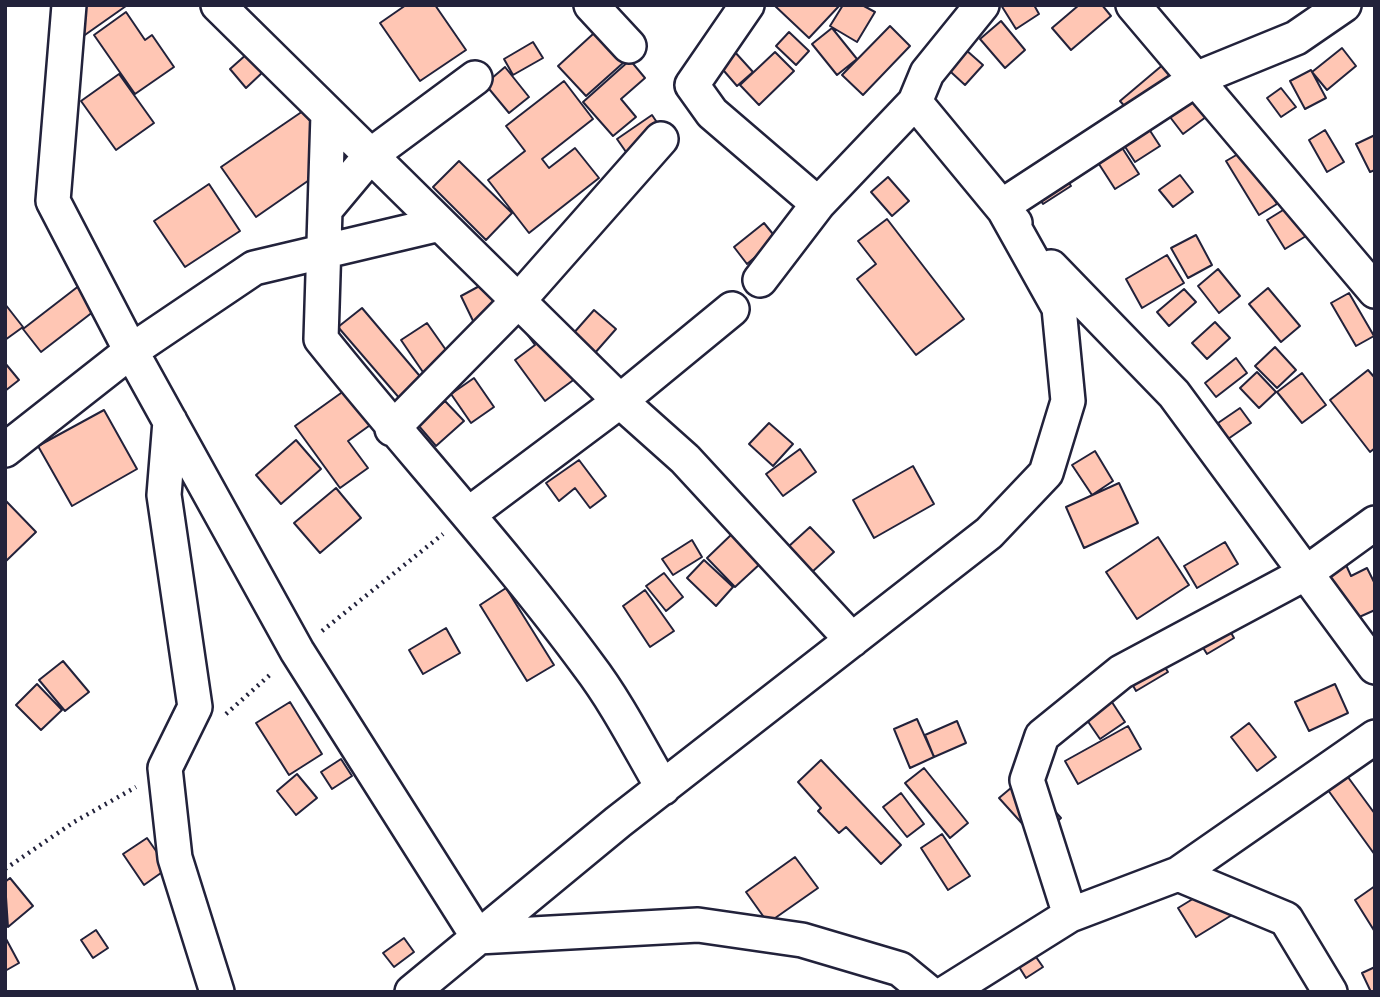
<!DOCTYPE html>
<html>
<head>
<meta charset="utf-8">
<style>
	body { margin:0 }
	#map { position:relative; width:1380px; height:997px; overflow:hidden; background:#fff; font-family:Caveat,sans-serif }
	canvas { display:block }
	.frame { position:absolute; inset:0; border:7px solid #22223b; pointer-events:none }
</style>
</head>
<body>
<div id="map">
<canvas width="1380" height="997"></canvas>
<div class="frame"></div>
</div>
<script>
const ctx = document.querySelector('canvas').getContext('2d');
ctx.lineJoin = 'round';
function paint(path, color) { ctx.fillStyle = color; ctx.fill(path, 'evenodd'); }
function stroke(path, color, width, dash) { ctx.strokeStyle = color; ctx.lineWidth = width; ctx.lineCap = dash ? 'butt' : 'round'; ctx.setLineDash(dash || []); ctx.stroke(path); }
const building = new Path2D(`
	M59,5H125L126,6L82,37Z
	M406,5H435L466,50L420,81L380,23Z
	M774,5H840L809,38Z
	M843,5H862L875,12L857,42L830,26Z
	M1001,5H1034L1039,14L1016,29Z
	M1079,5H1102L1111,16L1071,50L1052,28Z
	M126,12L145,40L152,35L174,67L135,94L94,35Z
	M1001,21L1025,50L1005,68L980,39Z
	M604,24L632,55L586,96L558,66Z
	M890,26L910,46L863,95L842,75Z
	M832,28L857,59L837,75L812,44Z
	M789,32L809,51L796,65L776,46Z
	M533,42L543,58L513,75L504,59Z
	M957,42L983,65L965,85L940,62Z
	M1342,48L1356,66L1327,90L1312,72Z
	M734,51L753,72L737,86L718,64Z
	M775,52L794,71L759,105L740,85Z
	M248,53L264,71L246,88L230,69Z
	M630,60L645,78L621,99L636,117L613,136L583,102Z
	M1165,63L1185,86L1141,125L1120,101Z
	M505,67L529,97L509,113L485,84Z
	M1311,70L1326,98L1305,109L1290,81Z
	M119,74L154,123L116,150L81,101Z
	M564,81L593,119L542,159L549,168L575,148L599,178L529,233L488,180L525,151L506,126Z
	M1281,88L1296,107L1281,117L1267,98Z
	M1197,97L1210,114L1183,134L1170,117Z
	M303,111L338,160L256,217L221,167Z
	M652,115L668,139L633,162L617,139Z
	M1145,123L1160,146L1135,162L1120,139Z
	M1325,130L1344,162L1327,172L1309,140Z
	M1375,135V170L1370,172L1356,144Z
	M1121,146L1139,174L1115,189L1097,161Z
	M1245,150L1277,204L1259,215L1226,161Z
	M459,161L512,213L486,240L433,187Z
	M1059,168L1071,186L1043,204L1031,186Z
	M1180,175L1193,192L1173,207L1159,190Z
	M888,177L909,201L892,216L871,192Z
	M209,184L240,231L185,267L154,221Z
	M1288,207L1306,236L1285,249L1267,220Z
	M887,219L964,319L916,355L857,279L876,264L858,241Z
	M764,223L777,239L747,264L734,247Z
	M1196,235L1212,265L1188,278L1171,248Z
	M1167,255L1184,283L1142,308L1126,279Z
	M1218,269L1240,296L1219,313L1198,286Z
	M485,283L501,314L476,327L461,296Z
	M80,285L98,308L41,352L23,329Z
	M1268,288L1300,326L1281,342L1249,304Z
	M1184,289L1196,302L1169,326L1157,312Z
	M1349,293L1374,336L1356,346L1331,303Z
	M5,304L23,327L5,340Z
	M362,308L424,381L401,400L338,327Z
	M594,310L616,329L594,354L572,335Z
	M543,317L595,364L545,401L515,360L535,345L524,330Z
	M1215,322L1230,338L1207,359L1192,343Z
	M427,323L453,360L427,378L401,340Z
	M1275,347L1296,370L1277,388L1255,366Z
	M1236,358L1247,373L1216,397L1205,383Z
	M5,363L19,380L5,391Z
	M1368,370L1375,378V448L1370,452L1330,400Z
	M1257,372L1276,392L1259,408L1240,388Z
	M1302,373L1326,405L1302,423L1277,392Z
	M474,378L494,407L471,423L451,394Z
	M355,383L380,418L348,441L368,468L340,488L295,426Z
	M445,401L464,421L436,446L418,425Z
	M1240,408L1251,423L1228,439L1218,423Z
	M104,410L137,469L72,506L38,446Z
	M769,423L793,444L773,466L749,444Z
	M296,440L321,469L281,504L256,475Z
	M800,449L816,472L783,496L766,474Z
	M1095,451L1113,481L1092,495L1072,465Z
	M579,460L606,496L590,508L575,488L559,501L546,483Z
	M913,466L934,504L874,538L853,500Z
	M1119,483L1138,523L1084,548L1066,507Z
	M336,488L361,518L320,553L294,523Z
	M6,501L36,532L5,562V502Z
	M810,527L834,552L812,572L788,547Z
	M733,533L761,563L735,587L707,558Z
	M1158,537L1189,585L1137,619L1106,572Z
	M692,540L702,557L673,575L662,559Z
	M1225,542L1238,564L1197,588L1184,566Z
	M1342,556L1351,576L1367,568L1375,584V610L1348,622L1322,565Z
	M704,560L733,587L716,606L687,578Z
	M664,573L683,597L666,611L646,586Z
	M506,588L554,665L527,681L480,605Z
	M645,590L674,631L650,647L623,606Z
	M1225,622L1234,638L1207,654L1197,638Z
	M446,628L460,653L423,674L409,650Z
	M1156,653L1168,672L1136,691L1125,671Z
	M63,661L89,692L65,711L39,680Z
	M37,684L62,710L41,730L16,705Z
	M1335,684L1348,713L1309,731L1295,702Z
	M1104,690L1125,722L1100,739L1078,707Z
	M290,702L322,754L289,775L256,723Z
	M917,719L934,757L910,768L894,729Z
	M957,721L966,743L934,757L925,735Z
	M1249,723L1276,757L1257,771L1231,737Z
	M1128,726L1141,749L1078,784L1065,761Z
	M1331,754L1375,814V855L1312,768Z
	M341,759L352,776L332,789L321,772Z
	M821,760L901,845L881,864L846,827L839,833L818,811L821,808L798,782Z
	M924,768L968,823L950,838L905,783Z
	M297,774L317,798L296,815L277,791Z
	M1024,777L1061,818L1037,840L999,798Z
	M901,793L924,824L907,837L883,807Z
	M942,834L970,876L948,890L921,848Z
	M147,838L168,868L144,885L123,854Z
	M795,857L818,888L768,923L746,892Z
	M10,878L33,906L8,927L5,882Z
	M1227,878L1245,907L1196,937L1178,908Z
	M1375,886V932L1355,900Z
	M96,930L108,948L93,958L81,940Z
	M5,937L19,963L5,971Z
	M404,938L414,952L394,967L383,953Z
	M1027,944L1043,967L1026,978L1011,954Z
	M1375,967V992H1371L1362,973Z`);
paint(building, '#ffc6b4');
stroke(building, '#22223b', 2);
const street = new Path2D(`
	M69,5L53,201L131,351L297,651L478,937L698,925L802,940L900,969L928,992
	M218,5L620,401L685,459L852,640
	M591,5L629,46
	M747,5L692,85L712,113L818,204
	M1133,5L1375,291
	M915,102L1015,223
	M328,114L321,339C409,449 505,552 588,665C617,703 639,747 663,788
	M325,210L371,155L475,78
	M1051,267L1174,394L1375,667
	M760,280L818,204L915,102L927,73L982,5
	M170,421L164,495L195,707L165,768L175,858L217,992
	M392,429L518,301L661,139
	M5,450L131,351L254,268L440,224
	M469,514L620,401L732,309
	M1375,523L1306,573L1121,672L1042,736L1027,780L1070,915L1178,874L1375,737
	M1178,874L1286,919L1330,992
	M412,992L618,822L989,533L1046,473L1068,401L1059,308L1002,206L1198,78L1296,38L1344,5
	M947,992L1070,915`);
stroke(street, '#22223b', 38);
stroke(new Path2D(`
	M322,631L443,534
	M226,714L272,673
	M5,869L74,822L136,787`), '#22223b', 4.5, [2, 5]);
stroke(street, '#fff', 33);
</script>
</body>
</html>
